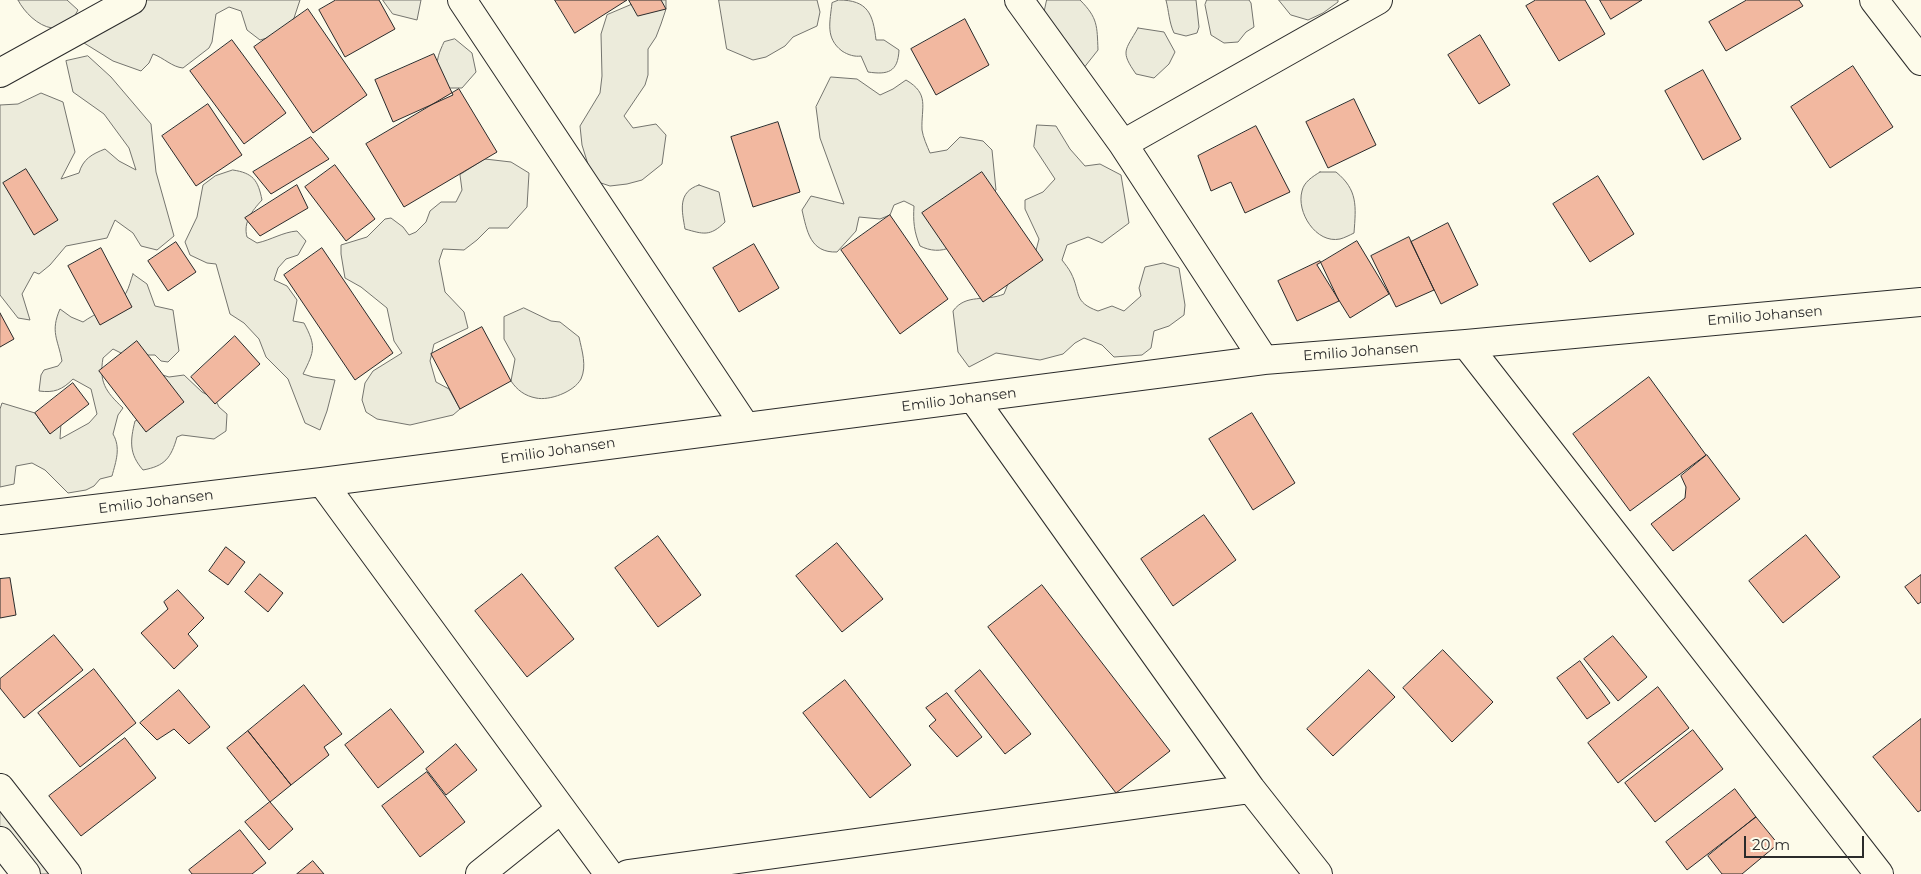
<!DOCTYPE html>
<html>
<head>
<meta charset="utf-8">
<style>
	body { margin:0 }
	#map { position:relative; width:1921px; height:874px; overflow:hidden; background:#fdfbea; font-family:Montserrat,sans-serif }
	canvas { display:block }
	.scale { position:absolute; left:1744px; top:836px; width:120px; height:22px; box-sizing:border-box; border:2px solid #2b2b2b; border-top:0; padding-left:6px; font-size:15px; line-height:18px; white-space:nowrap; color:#2b2b2b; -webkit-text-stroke:4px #fdfbea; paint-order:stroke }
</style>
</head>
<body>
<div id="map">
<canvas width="1921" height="874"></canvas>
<div class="scale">20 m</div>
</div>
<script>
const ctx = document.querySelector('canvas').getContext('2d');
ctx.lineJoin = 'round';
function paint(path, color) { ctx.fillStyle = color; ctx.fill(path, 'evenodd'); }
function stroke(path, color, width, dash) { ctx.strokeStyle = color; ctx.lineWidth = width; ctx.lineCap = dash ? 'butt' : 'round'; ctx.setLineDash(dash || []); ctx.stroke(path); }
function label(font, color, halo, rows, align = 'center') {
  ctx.font = font + ' Montserrat,sans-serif'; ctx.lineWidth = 4; ctx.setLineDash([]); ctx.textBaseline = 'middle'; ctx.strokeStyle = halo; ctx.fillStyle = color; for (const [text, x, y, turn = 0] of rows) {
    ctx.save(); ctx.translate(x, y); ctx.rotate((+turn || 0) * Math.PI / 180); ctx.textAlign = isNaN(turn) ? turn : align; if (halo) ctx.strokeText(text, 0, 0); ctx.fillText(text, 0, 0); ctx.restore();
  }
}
const green = new Path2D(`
	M18,0H67L78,10L69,26C64,27 57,29 52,28C38,26 24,12 18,0Z
	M130,0H300L292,24L278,35L260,40L247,30L241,11L229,7L216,14L212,42L209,48L183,68C172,67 164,58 153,54L149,63L141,71L113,61L84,43L83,28Z
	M383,0H421L417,20L393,14Z
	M642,0H666V9L661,24L656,37L648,49V75L645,85L624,116L633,128L656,124L666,135L662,164L642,180L627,184L610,186L595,181L591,174L582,145L580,126L600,93L602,76L601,34L607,15Z
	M719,0H817L820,12L817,26L793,37L785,46L766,57L753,60L727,49Z
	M839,0C868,0 873,14 876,40H884L899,50C898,72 888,75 868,72L861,56C855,57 848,55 842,51C825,38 830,22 832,3Z
	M1047,0H1080C1098,18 1097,26 1098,50L1079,74L1043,18Z
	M1166,0H1196L1199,27L1197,33L1186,36L1174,33C1169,22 1169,12 1166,0Z
	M1207,0H1249L1251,3L1254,27L1246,32L1238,42L1224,43L1211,35L1205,5Z
	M1279,0H1338V2L1323,13L1308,20L1291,15Z
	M1138,28L1164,32L1175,52L1169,64L1154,78L1136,74C1120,51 1125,51 1138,28Z
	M455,39L472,53L476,72L462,88H448C435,69 434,63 444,42Z
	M88,56L111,77L151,124L156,172L174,236L157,250L141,246L133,233L115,220L107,238L66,246L50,265L39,274L34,272L22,294L30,320L18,318L0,295V105L18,104L41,93L63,102L75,152L61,179L79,173C83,159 92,154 105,149L119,161L136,170L129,148L104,114L73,92L66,61Z
	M831,77L857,79L880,95L893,89L906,80C930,94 921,107 922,130C923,137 927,146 930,153L947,150L960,137L983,141L992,150L996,190L990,195C983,205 958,242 951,247C941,252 930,251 920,246C914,232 913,221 914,206L904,201L894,205L890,215L880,219L859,217L856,231L837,252C810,253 807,231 802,210L811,196L844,204L820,138L816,107Z
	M1037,125L1056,126L1070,149L1085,166L1100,164L1121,175L1129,223L1102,243L1088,237L1067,245L1062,260C1065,264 1069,269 1071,273C1081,293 1073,302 1098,311L1112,306L1124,311L1141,296L1139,288L1145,267L1163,263L1179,268L1185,305L1184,315L1169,326L1154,331L1151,348L1142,355L1114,357L1102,345L1084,338L1075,343L1063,354L1040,360L996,353L969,367L958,352L953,311C966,293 986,302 1004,294L1011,276L1034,258L1039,239L1025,209V200L1043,192L1055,179L1034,147Z
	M485,159L511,162L529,173L527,207L508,228H489L477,240L464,250L443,249L439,261L445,292L464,312L468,328L434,344L430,361L436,382L449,389L460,409L453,415L410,425L377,419L366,412L362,400L365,383L373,371L402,353L394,341L387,308L361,287L345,278L341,254V245L367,237L385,219L391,218L403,227L409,235L416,232L426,222L430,211L441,202H456L462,190L460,175Z
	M233,170C253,173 258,180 262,200C252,211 243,222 247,237L257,243C271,240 283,232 297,231L306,241L298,255L286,259L278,268L274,280L287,286L297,300L293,321L304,323C316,346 315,350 303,374L313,377L335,380L327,411L320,430L305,423L288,379L266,357L259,339L244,323L230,314L216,264L207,263L190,255L185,242L197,217L203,185L215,176Z
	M1320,172H1336C1358,190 1356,206 1354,233C1350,235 1344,238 1340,239C1316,244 1296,212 1302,191C1304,182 1312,177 1320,172Z
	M699,185L719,192L725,222C710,237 703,234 685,229C682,211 677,192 699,185Z
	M133,274L147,284L155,306L173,310L179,351L168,362L161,361L155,355H125L113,349L103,358C99,382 105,391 123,408L118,415L113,434C121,448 116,461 112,476L100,479L94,486L86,490L68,493L45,470L32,463L16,466L14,484L0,487V409L2,403L35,413L50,434L62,407L60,439L89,423L97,414L91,389L73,379C62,390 54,393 39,391L41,375L44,370L58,366L62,361C58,339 50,332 60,309L71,317L83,322C94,314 119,303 126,293C129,288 131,279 133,274Z
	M524,308L551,321L560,322L579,337C582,351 587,366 581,379C574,392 549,401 536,398C525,396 517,390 511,381L515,359L504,339V317Z
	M156,373L169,377L184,375L202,392L215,399L219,407L227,414L226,431L214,439L182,435L177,437C171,458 165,466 143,470C129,454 130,441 135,421L144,417Z
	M0,810L50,874H36L0,827Z`);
paint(green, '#ecebdb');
stroke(green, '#74746e', 1);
const building = new Path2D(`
	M336,0H379L395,29L345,57L319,10Z
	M555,0H627L575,33Z
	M629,0H661L666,9L638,16Z
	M1536,0H1585L1605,34L1559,61L1526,6Z
	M1600,0H1642L1611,19Z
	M1747,0H1799L1803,6L1726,51L1709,22Z
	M308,9L367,95L313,133L254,47Z
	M965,19L989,65L936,95L911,49Z
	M1480,35L1510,85L1479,104L1448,55Z
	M232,40L286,113L244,144L190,71Z
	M434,54L453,95L393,122L375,80Z
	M1853,66L1893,127L1830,168L1791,107Z
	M1703,70L1741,139L1703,160L1665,91Z
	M459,89L497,152L404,207L366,144Z
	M1354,99L1376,145L1328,168L1306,122Z
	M208,104L242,155L196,186L162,136Z
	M778,122L800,192L753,207L731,137Z
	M1256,126L1290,192L1245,213L1231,182L1211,191L1198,156Z
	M311,137L329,159L271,194L253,172Z
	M335,165L375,219L346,241L305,187Z
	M26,169L58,220L34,235L3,183Z
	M982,172L1043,260L983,302L922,213Z
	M1598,176L1634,234L1590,262L1553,204Z
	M297,185L308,208L260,236L245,218Z
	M890,215L948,299L900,334L841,250Z
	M1448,223L1478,285L1441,304L1411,242Z
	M1409,237L1434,290L1396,307L1371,256Z
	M1357,241L1389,294L1350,318L1317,265Z
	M176,242L196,272L168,291L148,261Z
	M754,244L779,288L739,312L713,268Z
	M101,248L132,307L100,325L68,266Z
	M322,248L393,353L355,380L284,275Z
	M1320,261L1339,301L1297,321L1278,281Z
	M0,313L14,339L0,347Z
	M482,327L511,381L460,409L431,354Z
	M235,336L260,364L215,404L191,377Z
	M137,341L184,402L146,432L99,371Z
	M1649,377L1706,455L1630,511L1573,434Z
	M73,383L89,404L50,434L35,413Z
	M1252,413L1295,483L1253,510L1209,439Z
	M1707,455L1740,499L1673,551L1651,524L1685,498L1686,487L1681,476Z
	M1204,515L1236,560L1173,606L1141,559Z
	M1806,535L1840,577L1783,623L1749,581Z
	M658,536L701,595L658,627L615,568Z
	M837,543L883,599L842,632L796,576Z
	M226,547L245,562L228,585L209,571Z
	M260,574L283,593L268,612L245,592Z
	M522,574L574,639L527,677L475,611Z
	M1921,575V602L1918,604L1905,587Z
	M10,578L16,615L0,618V579Z
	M1042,585L1170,751L1116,793L988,627Z
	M178,590L204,618L188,634L198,646L174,669L141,633L168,609L164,602Z
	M54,635L83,670L24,718L0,688V679Z
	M1613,636L1647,677L1618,701L1584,659Z
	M1443,650L1493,702L1452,742L1403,688Z
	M1580,661L1610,703L1587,719L1557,678Z
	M94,669L136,723L80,767L38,713Z
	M980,670L1031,734L1005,754L955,691Z
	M1369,670L1395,697L1333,756L1307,729Z
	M845,680L911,765L870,798L803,713Z
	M304,685L342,734L324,747L329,755L291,785L248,731Z
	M1658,687L1689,728L1618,783L1588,743Z
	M179,690L210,727L189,744L174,729L157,740L140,723Z
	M947,693L982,737L957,757L929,726L936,720L926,708Z
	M391,709L424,752L378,788L345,745Z
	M1921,719V810L1918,812L1873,757Z
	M1693,730L1723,769L1655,822L1625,783Z
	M248,731L291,785L270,802L227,748Z
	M125,738L156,778L81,836L49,796Z
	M456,744L477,770L446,795L426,769Z
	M427,772L465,822L420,857L382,806Z
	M1735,789L1756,817L1687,870L1666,842Z
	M270,802L293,829L269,850L245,822Z
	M1756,817L1778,844L1742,874H1722L1708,856Z
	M240,830L266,863L252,874H192L189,870Z
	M313,861L324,874H297Z`);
paint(building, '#f2b8a0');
stroke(building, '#2b2b2b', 1);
const street = new Path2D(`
	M462,0L745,426
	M1019,0L1123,144L1264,360
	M1874,0L1921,61
	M0,73L132,0
	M1123,144L1378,0
	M1466,344L1879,874
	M973,398L1251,789L1318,874
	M322,482L609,874
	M0,520L322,482L1264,360L1466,344L1921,302
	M0,788L67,874
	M0,841L26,874
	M480,874L561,809
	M628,874L1251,789`);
stroke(street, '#2b2b2b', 30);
stroke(street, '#fdfbea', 28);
label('14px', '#2b2b2b', '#fdfbea', [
	["Emilio Johansen",1765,316,-5],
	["Emilio Johansen",1361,352,-4],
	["Emilio Johansen",959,400,-7],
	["Emilio Johansen",558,451,-8],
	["Emilio Johansen",156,502,-7]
]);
</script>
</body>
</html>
